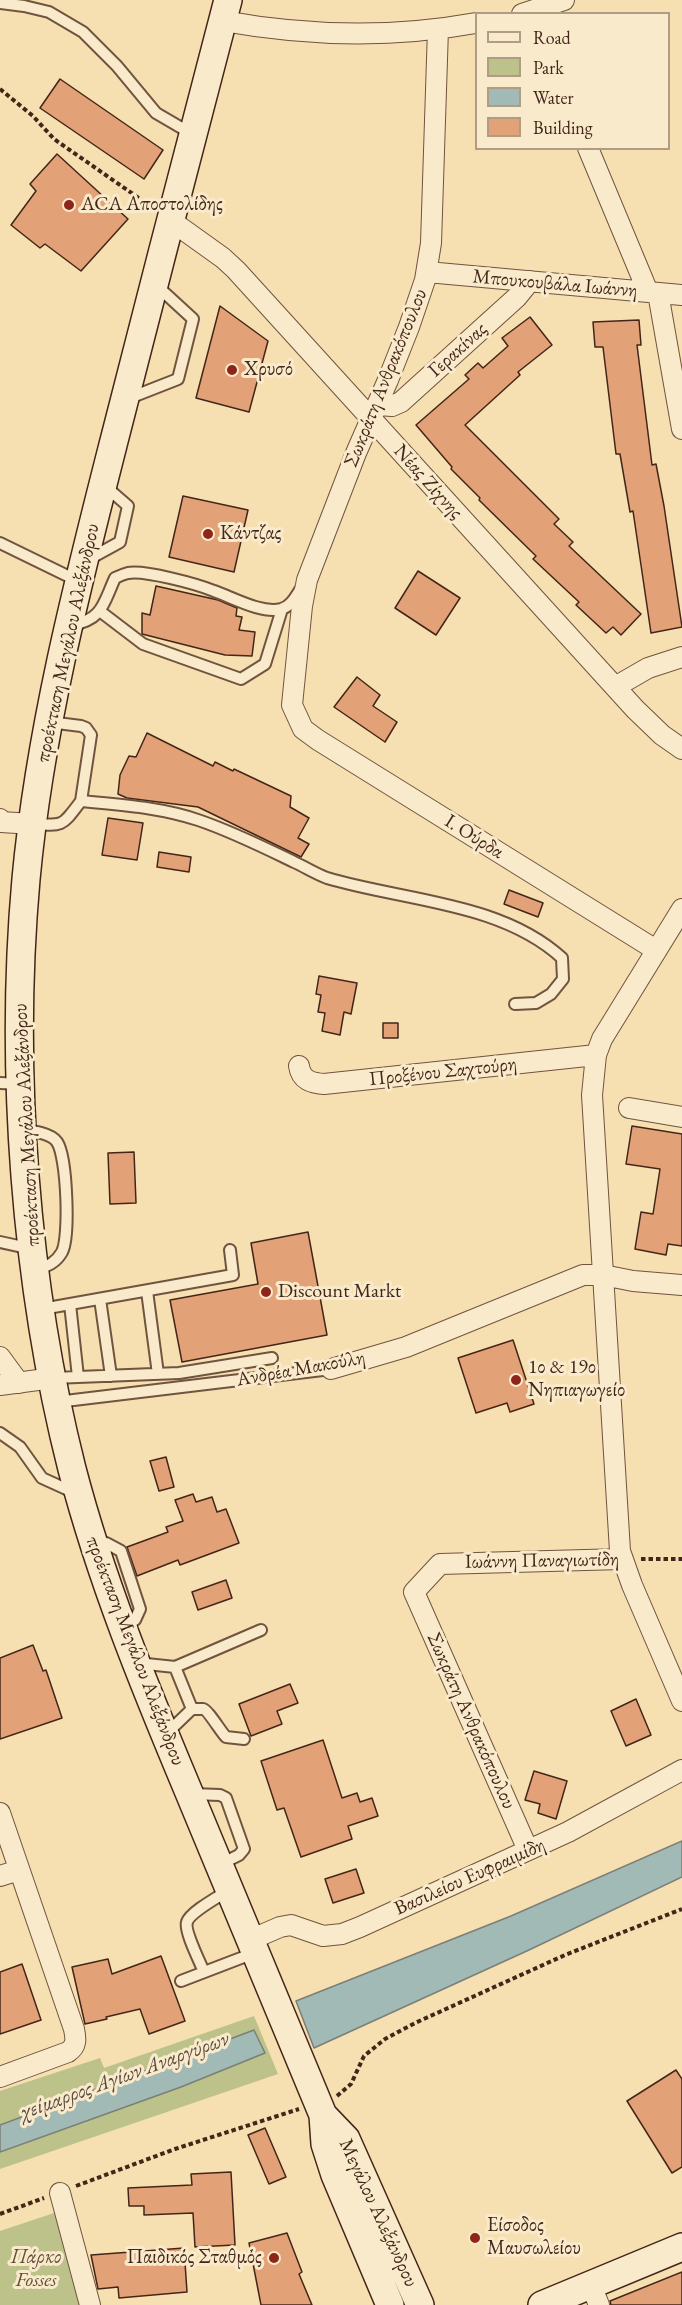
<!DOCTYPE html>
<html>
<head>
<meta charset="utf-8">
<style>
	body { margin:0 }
	#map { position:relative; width:682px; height:2305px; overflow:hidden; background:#f6dfb0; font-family:"EB Garamond",serif }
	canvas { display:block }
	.legend { position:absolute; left:475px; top:12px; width:195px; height:138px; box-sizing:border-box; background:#f9eacc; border:2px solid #b09c84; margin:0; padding:8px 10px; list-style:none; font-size:18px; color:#432619 }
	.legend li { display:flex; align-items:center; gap:12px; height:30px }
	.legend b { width:30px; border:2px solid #b09c84 }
</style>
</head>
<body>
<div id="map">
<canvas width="682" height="2305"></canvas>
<ul class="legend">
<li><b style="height:8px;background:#f9eacc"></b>Road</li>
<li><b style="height:16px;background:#bdc18a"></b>Park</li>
<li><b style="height:16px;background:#a1bab6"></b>Water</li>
<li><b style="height:16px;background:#e3a177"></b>Building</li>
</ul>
</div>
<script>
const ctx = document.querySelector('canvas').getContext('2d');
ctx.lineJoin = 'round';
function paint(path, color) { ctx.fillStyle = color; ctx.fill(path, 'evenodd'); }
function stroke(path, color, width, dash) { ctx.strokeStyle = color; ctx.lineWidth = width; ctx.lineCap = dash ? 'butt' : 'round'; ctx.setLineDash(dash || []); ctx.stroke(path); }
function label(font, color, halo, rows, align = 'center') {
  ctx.font = font + ' "EB Garamond",serif'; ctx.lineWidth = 6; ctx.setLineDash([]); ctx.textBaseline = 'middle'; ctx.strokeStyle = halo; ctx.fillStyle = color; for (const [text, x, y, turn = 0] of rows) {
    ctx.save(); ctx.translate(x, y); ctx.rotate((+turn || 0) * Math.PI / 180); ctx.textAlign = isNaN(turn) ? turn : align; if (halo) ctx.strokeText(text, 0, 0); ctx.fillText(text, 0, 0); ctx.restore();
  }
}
paint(new Path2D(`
	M254,2016L278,2074L0,2169V2091L100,2058L104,2068Z
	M57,2212L82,2305H0V2231Z`), '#bdc18a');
const water = new Path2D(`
	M682,1841V1877L529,1950L314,2048L296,2001L511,1916Z
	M254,2030L265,2053L181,2087L0,2152V2125Z`);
paint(water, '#a1bab6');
stroke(water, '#7b7f77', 1.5);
const building = new Path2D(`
	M60,79L163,150L144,179L40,108Z
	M57,154L128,219L81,271L45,244L40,248L11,225L36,191L30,184Z
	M220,306L268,341L249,412L196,398Z
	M530,317L552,345L518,372L520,375L465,425L559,519L554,524L573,542L569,546L641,614L621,635L613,627L606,633L576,605L579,602L533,559L536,556L479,500L480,498L451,469L452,467L416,425L469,379L465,375L478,363L483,368L508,346L502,338Z
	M639,320L641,345H637L652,465L656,464L664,506L682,627L651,633L633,511L630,512L620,454H616L603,347H595L593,322Z
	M183,496L248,510L234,572L169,557Z
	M418,571L460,598L436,635L395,608Z
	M156,586L218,600L237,608L236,616L242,617L239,630L255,632L252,656L225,655L142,634V613L150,615Z
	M357,677L380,695L373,706L397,722L385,742L334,707Z
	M147,733L213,766L215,762L233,771L234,769L291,796L290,807L309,818L298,838L309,844L301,857L198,807L127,798L118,794L120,775L129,756L136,757Z
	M108,818L143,823L137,860L102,855Z
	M159,852L191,857L189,872L157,867Z
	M509,890L543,903L538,917L504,904Z
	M319,976L357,983L351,1014L344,1012L340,1035L322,1031L325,1013L318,1012L321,995L316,994Z
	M383,1023H398V1038H383Z
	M632,1126L682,1134V1246L668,1244L666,1255L635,1249L641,1212L653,1214L660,1169L626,1164Z
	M134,1152L136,1203L110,1204L108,1153Z
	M308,1232L327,1335L182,1362L170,1300L258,1284L251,1243Z
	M513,1340L534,1404L510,1412L507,1403L476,1413L458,1358Z
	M166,1457L174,1487L159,1491L150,1461Z
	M193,1494L196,1502L212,1497L217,1512L226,1509L239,1543L180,1565L178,1560L137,1576L127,1547L168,1532L166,1527L183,1521L175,1500Z
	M226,1580L232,1598L198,1610L192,1592Z
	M33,1645L43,1671L46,1670L62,1718L0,1739V1658Z
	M290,1684L298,1703L277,1711L282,1724L251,1736L239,1704Z
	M636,1699L651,1735L626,1746L611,1711Z
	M323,1740L342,1798L357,1793L360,1802L372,1798L378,1816L348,1826L352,1839L301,1857L284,1808L277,1810L261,1761Z
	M534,1771L567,1781L556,1819L538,1813L540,1804L525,1800Z
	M356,1869L364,1893L333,1903L325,1879Z
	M161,1956L185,2021L149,2034L140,2009L106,2017L107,2019L85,2024L72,1967L108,1959L112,1974Z
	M22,1964L41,2020L0,2034V1972Z
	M676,2070L682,2079V2167L672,2173L627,2101Z
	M265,2128L286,2177L269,2184L248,2135Z
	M231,2172L235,2245L195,2247L193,2213L144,2215V2206H129L128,2188L192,2185L191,2174Z
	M287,2233L302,2272L299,2274L312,2305H261L249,2243Z
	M184,2248L187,2292L119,2298L118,2287L98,2289L91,2255Z
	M682,2272V2305H611L610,2301Z`);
paint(building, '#e3a177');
stroke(building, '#432619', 1.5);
const lane = new Path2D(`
	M0,3L24,6L49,12L83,32L117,66L156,113L192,134
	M127,399L178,379L193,319L156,285
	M0,543L78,581
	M89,559L120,542L128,506L105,486
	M101,612L143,644L241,679L265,664L282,609
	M72,625C103,619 103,604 115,578C119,576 124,574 128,573C145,570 197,584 214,591C232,597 261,614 281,609C290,607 295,598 300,590
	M49,722L81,726L86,728L91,735L81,801
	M33,824C64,826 62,826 81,801C120,805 160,807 198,820C231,831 263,847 294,862C305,867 316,874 327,878C404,901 501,902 562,958L563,979L551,994L536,1003L515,1004
	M0,1083L21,1084
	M23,1130C33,1131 51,1133 57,1142C67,1157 70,1236 62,1252C56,1263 47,1266 36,1270
	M0,1242L32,1249
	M147,1291L158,1374
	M100,1299L111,1376
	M70,1304L78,1377
	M42,1309L233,1275L230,1250
	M53,1378L179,1373L272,1358
	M57,1402L331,1369
	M0,1433L20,1447L42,1478L75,1493
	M106,1543L121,1551L140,1609L135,1620
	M137,1663L175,1667
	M192,1709L175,1667L261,1630
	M167,1733L192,1709C193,1709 202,1709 203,1709C208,1710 221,1732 226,1737L244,1739
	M192,1794L220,1795L226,1798L244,1849L239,1855L219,1865
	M204,1972C200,1962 184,1931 187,1922C190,1912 220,1896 229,1890
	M181,1981L254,1953`);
const street = new Path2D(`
	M522,14L564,0
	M223,21C306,36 393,38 476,23
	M438,29L431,243L425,280L409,327L388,380L356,453L307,580L302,606L292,705L303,729L318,740L656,950
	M588,148L648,292
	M170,220L223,258L236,270L635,709L662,735L682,749
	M427,272L682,295
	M658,293L682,429
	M378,405L392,406L401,402L517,297L530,281
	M615,687L648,668L682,657
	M0,819L1,822L33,824
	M682,909L602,1039L596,1055L592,1095L620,1551L632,1585L682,1701
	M299,1066C301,1080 311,1083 324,1084L596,1055
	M629,1108L682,1117
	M0,1357L19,1383
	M331,1369L406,1347L583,1275H603L633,1281L682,1285
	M0,1385L53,1378
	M0,1813L74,2029C76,2039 77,2046 68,2052L0,2077
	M528,1850L414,1592L440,1564L622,1559
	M0,1876L19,1870
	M250,1940L280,1927L291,1925L323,1936L342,1934L360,1927L568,1832L682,1770
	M60,2193L90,2305
	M591,2285L599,2305`);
const secondary = new Path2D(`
	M228,0C190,146 152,291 115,437C78,582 40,729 26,879C9,1069 25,1284 72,1469C101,1580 144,1685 188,1790C233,1898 278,2007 323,2115L325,2144L335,2175L390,2305
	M323,2115L346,2139L420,2305
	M542,2305L682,2247`);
stroke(lane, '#70543f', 14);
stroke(street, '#70543f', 22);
stroke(secondary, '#432619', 30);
stroke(new Path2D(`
	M0,89L33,116L54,139L153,208
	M641,1559H682
	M337,2096L351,2084L364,2056L385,2039L415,2023L565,1955L682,1909
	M76,2186L175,2149L299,2109
	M0,2214L44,2198`), '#432619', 4, [4.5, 3]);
stroke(lane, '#f9eacc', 10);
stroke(street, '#f9eacc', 20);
stroke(secondary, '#f9eacc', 27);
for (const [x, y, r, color] of [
	[69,205,6,"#8f2418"],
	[232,370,6,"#8f2418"],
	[208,534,6,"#8f2418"],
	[266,1292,6,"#8f2418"],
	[516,1380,6,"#8f2418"],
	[475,2238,6,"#8f2418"],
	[274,2258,6,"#8f2418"]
]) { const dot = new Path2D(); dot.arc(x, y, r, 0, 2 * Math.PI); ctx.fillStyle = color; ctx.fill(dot); stroke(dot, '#f9eacc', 2); }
label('20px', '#432619', '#f9eacc', [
	["ACA Αποστολίδης",81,205],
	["Χρυσό",244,370],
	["Κάντζας",220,534],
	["Discount Markt",278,1292],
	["1ο & 19ο",528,1368],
	["Νηπιαγωγείο",528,1391],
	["Είσοδος",487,2226],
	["Μαυσωλείου",487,2249],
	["Παιδικός Σταθμός",262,2258,"right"]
], 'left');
label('20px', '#432619', '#f9eacc', [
	["Μπουκουβάλα Ιωάννη",555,284,5],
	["Γερακίνας",458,350,-42],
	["Σωκράτη Ανθρακόπουλου",386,378,-68],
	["Νέας Ζίχνης",428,482,48],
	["προέκταση Μεγάλου Αλεξάνδρου",68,643,-78],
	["Ι. Ούρδα",474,837,32],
	["Προξένου Σαχτούρη",443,1072,-6],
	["προέκταση Μεγάλου Αλεξάνδρου",27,1125,-93],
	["Ανδρέα Μακούλη",301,1369,-10],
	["Ιωάννη Παναγιωτίδη",542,1561,-1],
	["προέκταση Μεγάλου Αλεξάνδρου",135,1651,69],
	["Σωκράτη Ανθρακόπουλου",471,1721,66],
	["Βασιλείου Ευφραιμίδη",470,1877,-24],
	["Μεγάλου Αλεξάνδρου",378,2213,65]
]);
label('italic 20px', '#624d35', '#f9eacc', [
	["Πάρκο",36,2258],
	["Fosses",36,2281]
]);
label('italic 21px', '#5a4b40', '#f9eacc', [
	["χείμαρρος Αγίων Αναργύρων",125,2076,-20]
]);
</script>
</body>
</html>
